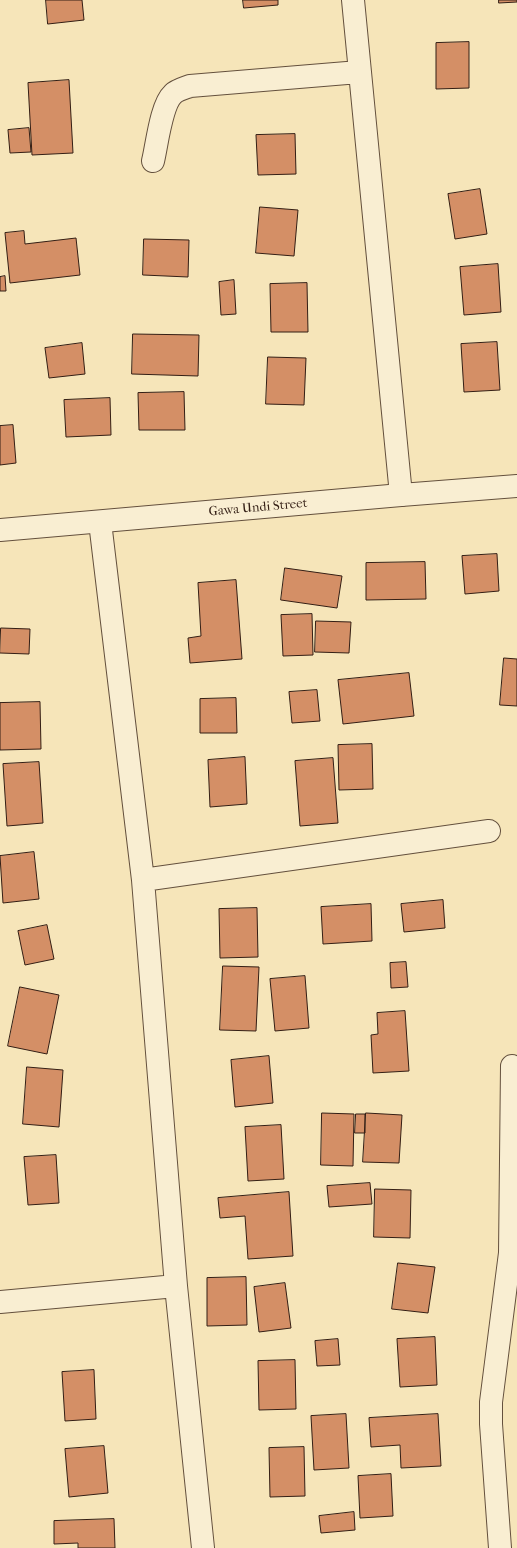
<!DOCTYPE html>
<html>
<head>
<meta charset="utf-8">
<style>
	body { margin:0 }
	canvas { display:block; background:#f6e5b9 }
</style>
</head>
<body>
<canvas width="517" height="1548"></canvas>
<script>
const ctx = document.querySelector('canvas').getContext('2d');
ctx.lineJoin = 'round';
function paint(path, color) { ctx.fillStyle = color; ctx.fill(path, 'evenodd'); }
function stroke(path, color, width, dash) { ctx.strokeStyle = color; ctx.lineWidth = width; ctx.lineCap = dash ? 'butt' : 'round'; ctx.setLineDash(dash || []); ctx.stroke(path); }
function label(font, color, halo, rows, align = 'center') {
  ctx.font = font + ' "IM FELL French Canon",serif'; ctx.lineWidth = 3; ctx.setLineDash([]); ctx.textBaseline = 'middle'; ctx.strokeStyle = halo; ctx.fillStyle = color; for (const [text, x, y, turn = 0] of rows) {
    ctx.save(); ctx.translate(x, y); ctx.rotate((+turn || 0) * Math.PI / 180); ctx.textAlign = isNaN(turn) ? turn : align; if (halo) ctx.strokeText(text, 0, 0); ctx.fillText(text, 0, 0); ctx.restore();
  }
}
const building = new Path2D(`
	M46,0H82L84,20L48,24Z
	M243,0H278V5L244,8Z
	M499,0H517V2L499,3Z
	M469,42V88L436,89V43Z
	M69,80L73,153L32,155L28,83Z
	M29,128L31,152L10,153L8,130Z
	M295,134L296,174L258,175L256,135Z
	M480,189L487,234L455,239L448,194Z
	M260,207L298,210L294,256L256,253Z
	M24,231L25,244L76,238L80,275L10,283L5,233Z
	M144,239L189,240L188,277L143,275Z
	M498,264L501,312L464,315L460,267Z
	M5,276L6,291H0V277Z
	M234,280L236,314L221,315L219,282Z
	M307,283L308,332H271L270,284Z
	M133,334L199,335L198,376L132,374Z
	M497,342L500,390L464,392L461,344Z
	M82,343L85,374L49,378L45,348Z
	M268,357L306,358L304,405L266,404Z
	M184,392L185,430H139L138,393Z
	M110,398L111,435L66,437L64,400Z
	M13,425L16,463L0,465V426Z
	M497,554L499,591L465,594L462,556Z
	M425,562L426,599L366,600V563Z
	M285,568L342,576L337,608L281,600Z
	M236,580L242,659L190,663L188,638L201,636L198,583Z
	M312,614L313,655L283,656L281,615Z
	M316,621L351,622L349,653L315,652Z
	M1,628L30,629L29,654L0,653Z
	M504,658L517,659V706L500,705Z
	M409,673L414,716L343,724L338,680Z
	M317,690L320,721L292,723L289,692Z
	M236,698L237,733H200V699Z
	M40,702L41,749L0,750V703Z
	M372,744L373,789L339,790L338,745Z
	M245,757L247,804L210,807L208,760Z
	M333,758L338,823L300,826L295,761Z
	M39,762L43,823L7,826L3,764Z
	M34,852L39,899L3,903L0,856Z
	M443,900L445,928L404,932L401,904Z
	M371,904L372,941L323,944L321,907Z
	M257,908L258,957L220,958L219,909Z
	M47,925L54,959L25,965L18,931Z
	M406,962L408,987L391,988L390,963Z
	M223,966L259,967L256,1031L220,1030Z
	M305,976L309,1028L275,1031L270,979Z
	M20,987L59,995L47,1054L8,1046Z
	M405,1011L409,1071L373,1073L371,1035L378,1034L377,1013Z
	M269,1056L273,1103L235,1107L231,1060Z
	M27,1067L63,1070L59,1127L23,1124Z
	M322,1113L354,1114L353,1166L321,1165Z
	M366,1113L402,1115L399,1163L363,1162Z
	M356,1114H365V1133H355Z
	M281,1125L284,1179L248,1181L245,1127Z
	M56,1155L59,1203L28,1205L24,1157Z
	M370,1183L372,1204L329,1207L327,1186Z
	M375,1189L411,1190L410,1238L374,1237Z
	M289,1192L293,1256L248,1259L245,1216L220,1218L218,1198Z
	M398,1263L435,1267L428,1313L392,1309Z
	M246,1277L247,1325L207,1326V1278Z
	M285,1283L291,1328L259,1332L254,1287Z
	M435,1337L437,1385L400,1387L397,1339Z
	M338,1339L340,1365L317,1366L315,1341Z
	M295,1360L296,1409L259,1410L258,1361Z
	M94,1370L96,1419L65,1421L62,1372Z
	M346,1414L349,1468L314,1470L311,1416Z
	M438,1414L441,1466L401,1468L400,1445L371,1447L369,1418Z
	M104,1446L108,1493L69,1497L65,1449Z
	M304,1447L305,1496L270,1497L269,1448Z
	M391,1474L393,1516L360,1518L358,1476Z
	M354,1512L355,1530L321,1533L319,1516Z
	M114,1519L115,1548H78V1543L54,1544V1521Z`);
paint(building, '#d48f66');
stroke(building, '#331e14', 1);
const minor = new Path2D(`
	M353,0L401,495
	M153,161C157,145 161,105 173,94C177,90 185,88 190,86L359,72
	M100,522L143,880L176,1286L203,1548
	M143,880L489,831
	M0,1302L176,1286
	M500,1548L491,1424V1402L510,1253L512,1066`);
const tertiary = new Path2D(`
	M0,530L401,495L517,486`);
stroke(minor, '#64503d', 24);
stroke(tertiary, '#64503d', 24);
stroke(minor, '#f9eed2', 22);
stroke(tertiary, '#f9eed2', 22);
label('13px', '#331e14', '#f9eed2', [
	["Gawa Undi Street",258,508,-5]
]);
</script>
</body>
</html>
